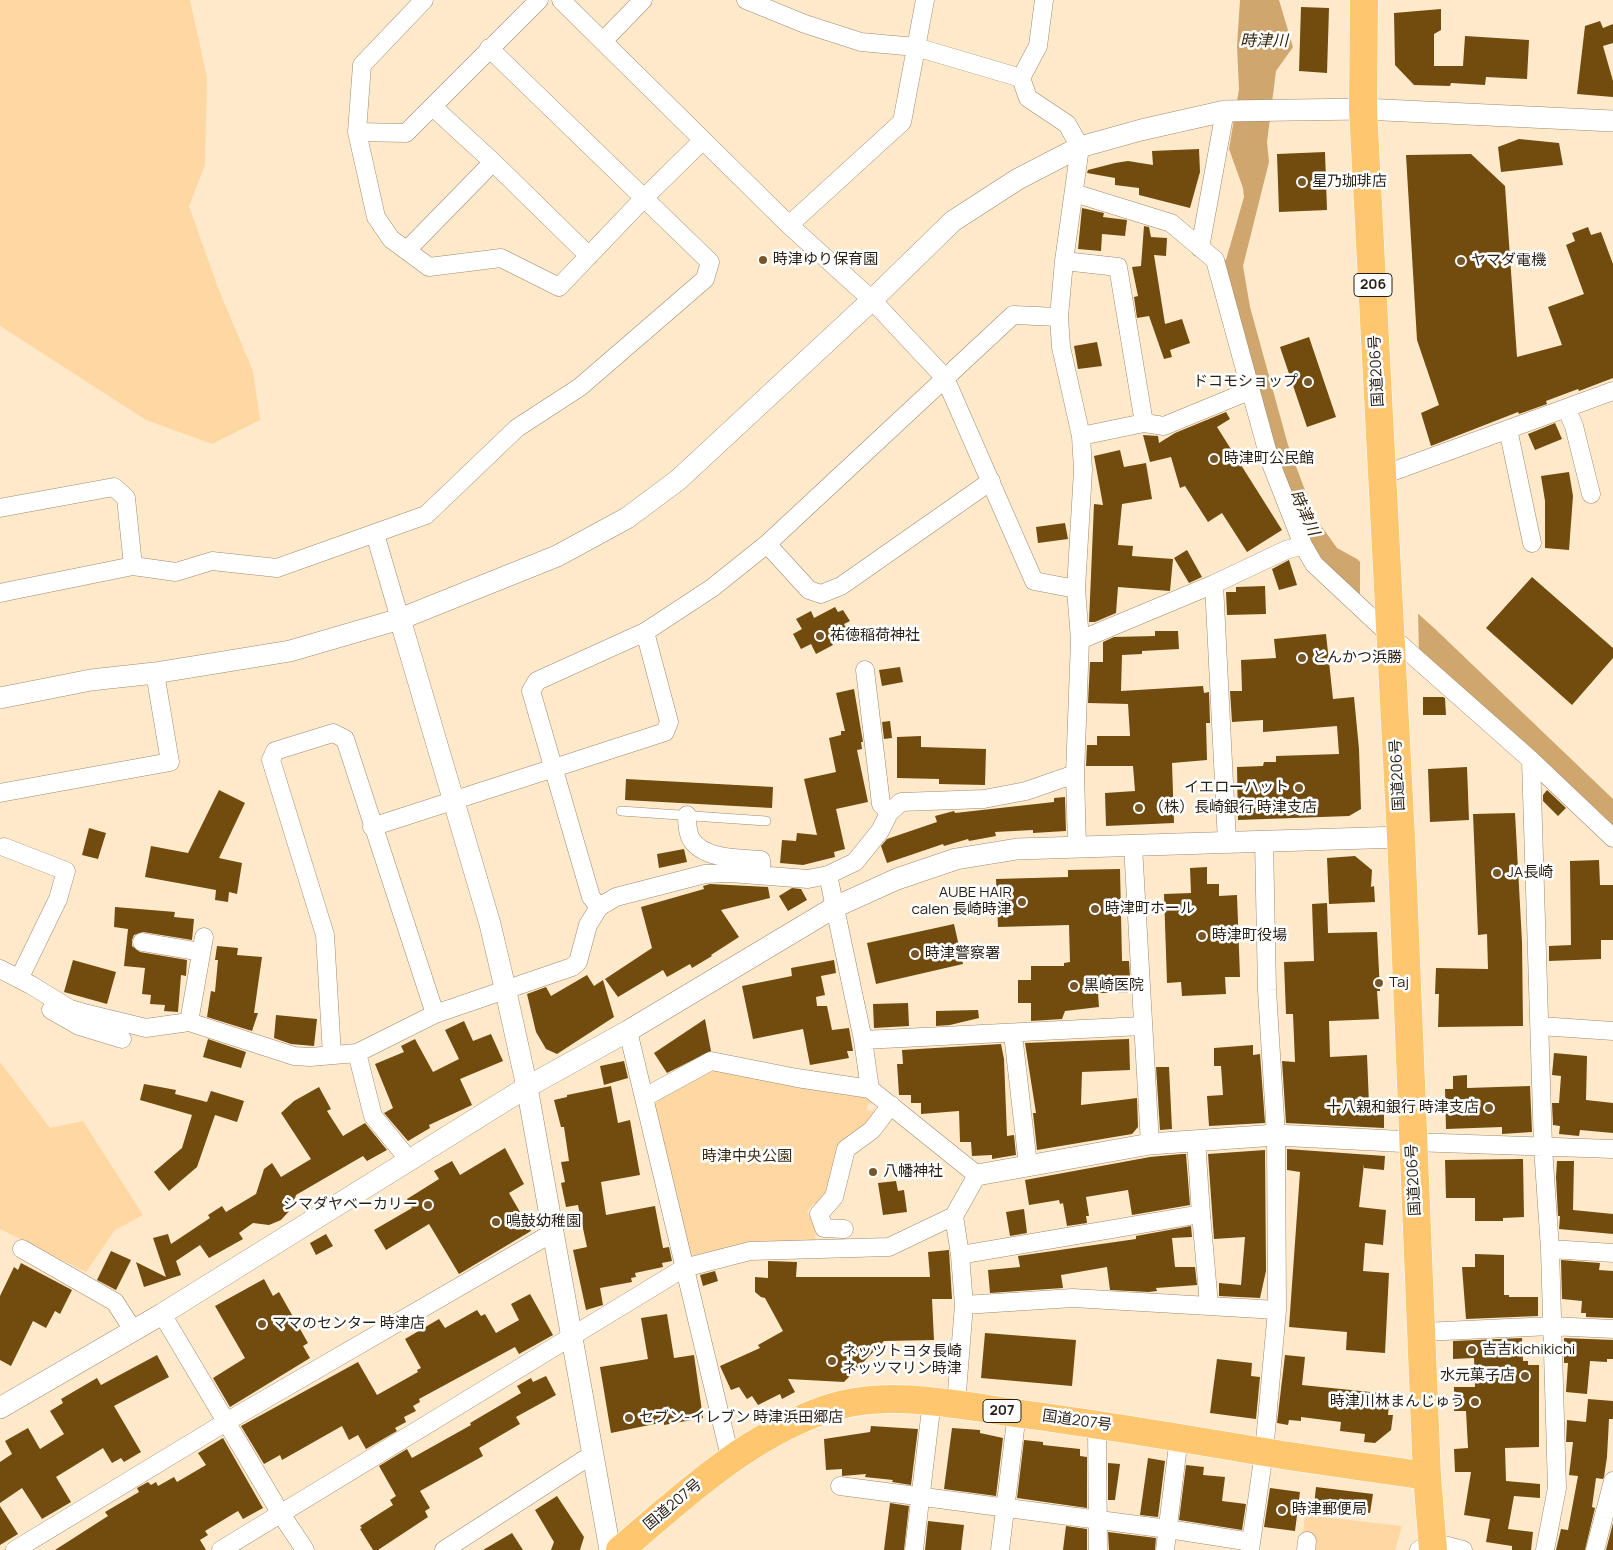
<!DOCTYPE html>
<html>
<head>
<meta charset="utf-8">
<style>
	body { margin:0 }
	canvas { display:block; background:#ffe9cb }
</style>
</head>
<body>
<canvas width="1613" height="1550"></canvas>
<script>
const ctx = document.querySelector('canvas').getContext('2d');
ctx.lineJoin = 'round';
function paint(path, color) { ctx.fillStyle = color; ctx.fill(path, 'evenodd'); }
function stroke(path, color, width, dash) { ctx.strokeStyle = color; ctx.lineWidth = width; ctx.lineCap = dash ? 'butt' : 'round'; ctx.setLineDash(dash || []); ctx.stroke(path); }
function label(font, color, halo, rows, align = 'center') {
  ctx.font = font + ' Manrope,"Noto Sans JP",sans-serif'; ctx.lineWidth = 5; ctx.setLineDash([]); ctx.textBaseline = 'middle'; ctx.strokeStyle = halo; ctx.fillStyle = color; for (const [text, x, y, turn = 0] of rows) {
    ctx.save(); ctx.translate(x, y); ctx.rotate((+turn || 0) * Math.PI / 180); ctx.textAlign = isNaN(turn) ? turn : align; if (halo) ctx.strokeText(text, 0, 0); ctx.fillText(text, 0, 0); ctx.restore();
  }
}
paint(new Path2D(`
	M0,0H190L207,77L205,165L189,206L218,288L253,371L260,420L212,444L146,420L0,326Z
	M0,1062L50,1128L83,1121L143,1215L115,1230L86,1272L0,1229Z
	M711,1070L875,1098L874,1103L868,1104L867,1110L876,1112L832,1190L820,1204H813L807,1212L816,1227L815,1241L748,1243L691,1256L688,1252L654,1107L661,1095Z
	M1305,1515L1402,1526L1395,1550H1301Z`), '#fed7a3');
paint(new Path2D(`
	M1240,0H1279L1293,47L1276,71L1267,142L1269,162L1243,266L1250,307L1288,445L1315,517L1337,548L1357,559L1433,627L1613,799V827L1318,560L1292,507L1218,259L1226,260L1244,197L1243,188L1229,149L1239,89L1237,46Z`), '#cfa66e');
paint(new Path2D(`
	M1360,559L1418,610L1419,656L1360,599Z`), '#ffe9cb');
paint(new Path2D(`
	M1301,7L1329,8L1327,73L1299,71Z
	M1441,9V30L1434,34V66H1463L1465,36L1529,40L1527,79L1486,77L1485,85L1451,83L1450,86L1414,85L1395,65L1394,13Z
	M1600,21L1603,28L1613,24V43L1603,46L1613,81V97L1577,94L1585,26Z
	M1519,139L1559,143L1563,165L1501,172L1498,147Z
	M1199,149L1200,172L1190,208L1139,195V188L1115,185V178L1087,173L1088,170L1115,163L1128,161L1153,165L1152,151Z
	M1325,152L1327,210L1279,212L1277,154Z
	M1471,154L1505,186L1517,357L1562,345L1548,307L1584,294L1566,245L1575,241L1572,233L1588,227L1591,235L1601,232L1613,264V378L1579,391L1578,389L1546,401L1547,404L1519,414L1518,412L1431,446L1421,413L1439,405L1417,340L1406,155Z
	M1082,208L1104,213L1103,217L1127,220L1125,236L1102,234L1101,251L1078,249Z
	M1144,226L1149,227L1151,237L1167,238L1166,256L1154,255L1165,324L1182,319L1190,343L1170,350L1172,357L1164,359L1149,316L1137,318L1134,297L1138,296L1132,267L1141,266Z
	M1309,337L1336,417L1307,427L1280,347Z
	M1097,342L1102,366L1078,369L1074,346Z
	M1226,412L1230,419L1217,427L1282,530L1247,552L1222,513L1208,522L1185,486L1180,488L1171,457L1150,462L1143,435L1158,436L1159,443L1175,433Z
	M1555,423L1562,439L1535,450L1528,434Z
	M1120,450L1124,467L1146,463L1152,499L1122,504L1118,545L1133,546L1132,556L1173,559L1170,591L1118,587L1116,613L1095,622H1089L1094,504L1103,505L1094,456Z
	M1569,472L1573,496L1569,550L1545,548V501L1541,476Z
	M1065,523L1068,539L1038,543L1036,527Z
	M1187,550L1202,577L1189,583L1174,558Z
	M1289,560L1297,585L1279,590L1272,569Z
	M1532,577L1613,648V658L1572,705L1486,628Z
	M1265,586L1266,614L1227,615L1226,592H1236V587Z
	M835,607L838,612L843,610L850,621L844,624L848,632L830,641L833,645L816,654L811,644L801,649L793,634L802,629L796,619L811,611L814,618Z
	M1155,631H1178L1179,649L1142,651V654L1122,655L1121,691L1203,686L1204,693L1209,692L1210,723H1206L1207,760L1172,763L1174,823L1106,826L1105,793L1135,791L1133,766H1086L1087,745H1097V736H1130L1128,704L1088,703L1090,662H1103V642L1114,637L1155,636Z
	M1326,634L1333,699L1354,697L1359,749L1361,809L1349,816L1238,820L1237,767L1263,766L1264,762H1276V756L1339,754L1337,726L1263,732V720L1232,722L1230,691H1242L1241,660L1276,658L1274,639Z
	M900,667L903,682L882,686L879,670Z
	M854,689L863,742H861L862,749L857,750L868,802L836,809L845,849L834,852L835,857L803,865L780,863L782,840L796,841L797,833L817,835L804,779L836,772L829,738L841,735V731H845L836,693Z
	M1423,697H1443L1445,698L1446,715H1423Z
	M890,721L892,738L884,739L882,722Z
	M921,736V747L986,749L985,785L939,784V779L897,778V737Z
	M1467,767L1469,820L1430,822L1428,769Z
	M626,779L773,787L772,808L625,800Z
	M219,790L245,803L219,858L242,863L237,894L229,892L228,902L215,900L216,890L145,877L151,846L188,853Z
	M1547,790L1566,808L1558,816L1543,801V795Z
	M1065,797L1066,831L1033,833V830L995,832L996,836L969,841L968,839L944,846L943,844L887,863L881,846L887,839L937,822L935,816L954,811L955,813L1054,802V798Z
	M1515,813L1522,942L1523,1026L1438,1027L1439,994H1435L1436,968L1488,969L1487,934L1478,935L1473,814Z
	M89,828L106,833L98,859L82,855Z
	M684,849L687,862L659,868L657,854Z
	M1355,856L1372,870L1371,887L1374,886L1375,902L1329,904L1327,858Z
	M1599,860L1600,885H1613V940H1601V959L1549,961V946L1571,945L1570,861Z
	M1207,867V884H1219V896L1237,895L1240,977H1225L1226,994L1182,996L1181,982L1167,983L1164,894L1191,893L1190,868Z
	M1120,869L1122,961H1129L1131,993H1098L1099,1007L1065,1011L1062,1019L1031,1021V1003H1018V980H1031V966H1064V963L1070,962L1069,925L998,927L996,879L1068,877V870Z
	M710,884L768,887L770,898L721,910L739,937L711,955L712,956L692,968L690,964L667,977L663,970L618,997L605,979L652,948L641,907L704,889L703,886Z
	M792,888L801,889L807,900L788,911L779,896Z
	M1327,903L1328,933L1377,932L1380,991H1377L1379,1019L1329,1021L1330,1057L1367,1055L1369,1104H1384V1128L1286,1123L1282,1061L1295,1062L1293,1014H1286L1284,962L1314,961L1312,904Z
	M115,907L175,912L174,917L194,919L192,940L143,932L134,935L132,940V946L140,952L187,960L186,976L181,975L178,1012L164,1011L165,1005L150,1004L151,995L142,994L145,968L124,966L128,929L114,927Z
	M954,924L963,964L876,984L867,943Z
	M217,946L238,948L237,955L262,957L254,1013H258L252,1031L207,1017L211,991L215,992L218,960H215Z
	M73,960L116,972L107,1004L64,992Z
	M834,960L836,973L821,976L825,995L816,997L817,1006H827L832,1030L849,1028L853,1051H847L849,1058L810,1065L803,1029L753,1039L742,986L792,976L791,968Z
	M587,975L594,986L603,980L614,1017L557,1054L546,1049L536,1032L527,994L546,987L551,996Z
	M908,1003L909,1026L874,1028L873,1004Z
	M978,1010L979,1018L950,1025L936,1026V1011Z
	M276,1015L317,1019L314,1046L291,1044L274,1038Z
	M705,1019L711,1051L667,1073L654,1053Z
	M464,1021L473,1041L491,1034L503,1061L460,1079L472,1105L429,1125L430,1128L408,1141L384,1113L393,1108L375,1064L404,1052L401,1046L415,1039L433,1072L459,1059L445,1030Z
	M208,1039L246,1052L241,1068L203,1057Z
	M1129,1039L1130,1070L1082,1072L1081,1105L1137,1098L1138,1127L1132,1134L1037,1150L1033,1113H1036L1025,1043Z
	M1001,1044L1004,1059L1007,1136L1014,1135L1016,1155L992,1159V1155L972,1156L971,1142H960L959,1111L921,1114V1103H911V1095H899L897,1064H903L902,1050Z
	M1253,1045V1055L1260,1054L1265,1123L1209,1126L1207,1096L1223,1095L1221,1066H1214V1048Z
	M1554,1053L1587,1056L1586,1100L1613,1103V1133L1580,1130L1579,1136L1559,1134L1560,1126L1553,1125L1552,1103H1559L1561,1076L1552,1075Z
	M624,1061L628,1078L604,1085L600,1066Z
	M1156,1067H1169L1172,1129L1160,1130Z
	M1467,1075V1088L1530,1086L1532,1132L1502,1134V1127L1446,1129L1445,1089H1453V1076Z
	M144,1084L176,1090L175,1094L207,1102L211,1091L244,1101L237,1122L215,1115L197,1167L169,1191L154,1172L182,1148L192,1115L140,1100Z
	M611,1086L618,1123L630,1120L640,1175L601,1182L606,1215L655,1206L663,1248L669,1247L672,1261L662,1263L663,1267L635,1273L636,1277L631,1278L632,1282L600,1288L603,1305L586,1310L573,1250L587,1247L578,1205L566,1207L561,1183L565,1182L561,1162L569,1161L564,1127H561L554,1100L567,1097V1095Z
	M319,1087L331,1109L327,1111L343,1136L365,1123L387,1150L367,1161L363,1156L296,1195L292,1208L281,1220L269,1225L253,1223L239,1233L243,1239L209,1258L200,1245L176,1261L181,1275L144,1287L136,1262L166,1277L153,1238L168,1234L171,1244L210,1218L208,1215L222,1206L226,1212L256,1194L264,1169L272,1163L281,1177L311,1159L281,1113L294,1101Z
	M505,1148L524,1184L509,1193L531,1231L459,1274L429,1224L386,1250L374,1230L412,1208L407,1199L439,1179L434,1171L452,1161L460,1175Z
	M1287,1149L1385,1156L1384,1170L1364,1168V1164L1359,1207L1386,1210L1383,1245L1365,1243L1363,1271L1389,1273L1385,1353L1346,1350L1347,1332L1289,1327L1300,1172L1287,1170Z
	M1265,1150L1266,1271L1260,1298L1219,1296V1283L1241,1285L1245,1237L1214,1239L1208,1154Z
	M1182,1154H1186L1190,1205L1132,1215L1128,1190L1086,1197L1089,1216H1086L1087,1223L1067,1226L1063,1203L1060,1204L1059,1200L1029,1205L1025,1180L1150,1157Z
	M1523,1159L1524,1217L1503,1218V1221H1475V1198H1446L1445,1160Z
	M1557,1161H1574L1573,1210L1613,1214V1234L1559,1229L1560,1216H1558L1556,1177Z
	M896,1181L898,1191L904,1190L907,1212L883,1215L878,1183Z
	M1024,1209L1027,1233L1010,1236L1006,1212Z
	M1191,1226L1192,1237L1172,1238L1175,1267H1195L1197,1285L1156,1288L1157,1291L1149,1292L1110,1290L1107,1267L1061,1275L1063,1288L990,1293L988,1270L1020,1267L1018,1256L1136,1239V1236Z
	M326,1234L333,1246L316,1255L310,1243Z
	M949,1250L952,1299H932L934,1340L884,1341L844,1382L788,1379L795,1392L782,1399L780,1394L758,1405L752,1396L747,1399L739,1387L731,1390L720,1366L760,1348L758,1345L783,1331L765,1298L761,1297L755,1292V1277L768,1278V1261L797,1262L796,1277H930L928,1252Z
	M111,1251L131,1260L116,1290L97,1280Z
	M1475,1254L1504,1255V1295H1509V1297H1538V1316L1466,1319L1462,1267H1475Z
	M1561,1260L1600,1263L1599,1270L1613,1271V1318L1586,1317V1313H1581L1582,1301L1562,1299Z
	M21,1263L72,1290L60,1314L55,1311L46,1328L33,1321L11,1366L0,1360V1296L14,1267L18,1270Z
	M715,1271L718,1281L703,1286L700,1275Z
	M264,1279L273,1296L279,1292L308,1343L303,1346L310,1358L230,1407L213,1378L245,1358L215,1306Z
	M530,1294L553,1335L519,1354L515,1347L419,1399L420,1402L413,1406L416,1411L404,1417L406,1422L395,1428L397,1431L366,1449L358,1435L349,1440L342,1426L282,1460L280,1455L264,1464L241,1426L358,1362L377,1395L418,1372L417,1370L421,1368L405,1339L439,1319L445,1328L477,1310L481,1316L485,1314L496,1333L519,1320L511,1304Z
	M667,1314L674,1358L694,1355L703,1418L664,1425V1422L611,1433L600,1367L648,1359L641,1318Z
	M985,1333L1076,1340L1072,1386L981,1378Z
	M1522,1338L1523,1361H1528V1365H1539V1447L1505,1448L1506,1481L1540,1484V1498L1514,1496L1508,1529L1533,1532L1531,1550H1512V1546L1486,1542L1490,1519L1464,1515L1471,1472H1455L1454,1449L1468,1448L1466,1411H1454V1387H1475L1474,1358L1453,1359V1341Z
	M1564,1338L1613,1340V1359H1607V1362L1590,1361L1587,1394L1566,1392L1568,1363H1564Z
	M157,1355L169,1377L114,1406L141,1452L124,1462L121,1458L112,1463L103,1448L56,1477L71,1502L42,1519L22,1488L0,1503V1462L12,1454L5,1441L28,1428L40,1449L64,1434L50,1411L63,1403L61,1399L97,1378L101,1385Z
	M1285,1355L1305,1357L1302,1385L1390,1394L1388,1415H1393L1391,1430L1375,1443L1364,1442L1365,1434L1340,1431L1341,1422L1301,1417V1421L1289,1420L1288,1425L1277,1423Z
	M1217,1359L1252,1363L1251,1376L1260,1377L1256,1419L1210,1413Z
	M546,1376L556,1395L516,1417L520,1424L479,1448L483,1456L420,1491L430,1508L425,1511L428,1517L378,1550H373L360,1529L362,1528L360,1526L393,1505L390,1500L396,1496L379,1466L407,1449L412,1458L471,1425L470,1423L521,1393L517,1386L531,1378L533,1382Z
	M1588,1399L1613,1401V1419H1609L1607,1457L1604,1477L1603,1479L1596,1478L1592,1507L1595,1508L1585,1550H1556L1561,1529L1568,1530L1578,1476L1569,1475L1573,1442H1566L1567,1420L1586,1422Z
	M871,1426L918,1429L911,1485L892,1482L893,1480L865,1477L866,1474L842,1476V1469L826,1470L824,1439L870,1432Z
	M952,1428L980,1430V1433L1003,1438L996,1496L944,1489Z
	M223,1438L263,1508L243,1519L238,1511L205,1531L208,1535L200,1540L206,1550H55L108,1516L105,1512L139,1492L137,1488L148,1482L151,1485L156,1482L158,1486L174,1477L177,1482L206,1465L198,1453Z
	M1024,1440L1043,1442V1445L1080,1449V1456L1087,1457V1508L1017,1498Z
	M1148,1458L1165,1461L1158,1517L1140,1515Z
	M1108,1463L1120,1464L1115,1500H1108Z
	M1186,1465L1204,1467L1203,1475L1225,1477L1222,1501L1246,1504L1242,1530L1179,1520Z
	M1316,1487L1373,1494L1370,1513L1314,1506Z
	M1270,1488L1300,1492L1295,1531L1264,1527Z
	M557,1496L584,1537L580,1550H551L554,1542L535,1510Z
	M890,1503L909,1506L904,1550H884Z
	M0,1506L18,1534L0,1545Z
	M928,1521L964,1525L961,1550H925Z
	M1613,1523V1550H1606Z
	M1066,1526L1087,1529V1550H1063Z
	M1108,1532L1156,1538L1155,1550H1109Z
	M512,1533L523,1550H483Z`), '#714c0e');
const service = new Path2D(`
	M621,811L766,821`);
const minor = new Path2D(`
	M424,0L362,65L357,132L376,217L391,239L429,267L501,258L559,287L644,198L703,140
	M561,0L789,225L872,300L945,378L1034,581L1076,589
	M746,0L805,24L861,42L916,47L1021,78
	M1044,0L1038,46L1021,78L1028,98L1067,124L1080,147L1064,261L1059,317L1061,347L1081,436L1083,470L1076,589L1080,640L1075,774L1077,847
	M603,41L643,0
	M433,107L493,162L589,256
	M357,132L406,133L539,0
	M1074,193L1171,223L1215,260L1270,461L1303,545
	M789,225L902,122L925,0
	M1200,248L1225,111
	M407,250L493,162
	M1064,261L1118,267L1144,423L1081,436
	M1566,408L1574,426L1591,494
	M1144,423L1164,426L1249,391
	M1508,429L1532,543
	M1383,475L1613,391
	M0,508L114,487L126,498L133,566
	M375,534L400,619
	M767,544L809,590L821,594L841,586L991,481
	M0,593L133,566L176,572L212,561L277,568L426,515L517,428L580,387L705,279L710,262L489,48
	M1080,640L1214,584
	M865,670L881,804L889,813
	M1531,760L1543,1147L1550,1249L1557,1488L1545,1550
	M0,793L170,762L155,673
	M687,815C687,822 687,832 691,839C704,860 740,858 761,860V875
	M372,827L665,732L669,722L645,632
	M1227,842L1214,584L1286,550L1303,545L1314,564L1392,637L1531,760L1613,838
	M1133,846L1150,1144
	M4,847L66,871L58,899L19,979
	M828,875L863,1040L870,1089
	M599,907L591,897L531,691L537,681L645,632L712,588L767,544L1013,315L1059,317
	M142,942L201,952
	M0,969L31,985L70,1009L84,1013L146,1028L189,1022L294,1056L310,1057L357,1053L435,1014L572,967L578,962L588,925L599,907L616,897L705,874L730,873L808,879L828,875L855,862L880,831L889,813L901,802L984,799L1026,791L1075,774
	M51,1010L79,1026L122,1039
	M189,1022L204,937
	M1540,1026L1613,1031
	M628,1031L731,1461
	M1013,1034L1028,1165
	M863,1040L1142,1026
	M357,1053L373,1116L409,1160
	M332,1055L325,935L271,760L275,751L333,733L345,739L435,1014
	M1196,1140L1201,1214
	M1412,1142L1613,1149
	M954,1216L960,1255L964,1305L1073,1298L1277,1310
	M844,1229L824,1228L819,1214L834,1197L846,1149L872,1130L891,1105
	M22,1249L115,1302L133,1330
	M1550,1249L1613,1253
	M960,1255L1201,1214L1209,1305
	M162,1314L281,1514L305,1550
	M1423,1332L1551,1326L1613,1329
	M956,1404L964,1305
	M1097,1424L1098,1550
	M840,1486L1168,1529L1251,1542
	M15,1550L226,1422L552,1233
	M221,1550L684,1268L750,1251L889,1247L954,1216L977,1175L870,1089L797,1078L711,1061L645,1097
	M444,1550L593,1454
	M914,1550L932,1401
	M1000,1550L1017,1413
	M1165,1550L1179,1437
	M1250,1550L1264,1452L1277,1310L1276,1135L1267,990L1264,841
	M1306,1550L1307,1541
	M1419,1550L1432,1542L1463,1550
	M1595,1550L1613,1481`);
const tertiary = new Path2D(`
	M400,619L490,924L506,992L527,1087L610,1550
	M0,698L91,680L155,673L290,651L400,619L557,556L627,518L678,480L872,300L953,221L1018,179L1080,147L1141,130L1225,111L1363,109L1613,121
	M977,1175L1150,1144L1276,1135L1412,1142
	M0,1408L162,1314L527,1087L628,1031L835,907L897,879L956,859L1017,849L1401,837`);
const trunk = new Path2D(`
	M1364,0L1363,109L1401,837L1427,1476L1433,1550
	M620,1550C682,1497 744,1439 821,1411C885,1387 956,1405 1022,1414C1099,1424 1175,1437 1252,1450C1310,1460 1368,1467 1427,1476`);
stroke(service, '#9e8a6f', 10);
stroke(minor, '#9e8a6f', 19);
stroke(tertiary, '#9e8a6f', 22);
stroke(trunk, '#fff', 29);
stroke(service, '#fff', 9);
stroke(minor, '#fff', 18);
stroke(tertiary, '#fff', 21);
stroke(trunk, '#fec66e', 28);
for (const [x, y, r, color] of [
	[1302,182,5,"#75572b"],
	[763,260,5,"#75572b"],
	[1461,261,5,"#75572b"],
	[1308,382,5,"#75572b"],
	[1214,459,5,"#75572b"],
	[820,636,5,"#75572b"],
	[1302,658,5,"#75572b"],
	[1299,788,5,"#75572b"],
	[1139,808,5,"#75572b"],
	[1497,873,5,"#75572b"],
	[1022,902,5,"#75572b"],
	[1095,909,5,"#75572b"],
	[1202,936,5,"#75572b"],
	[915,954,5,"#75572b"],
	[1379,983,5,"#75572b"],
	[1074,986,5,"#75572b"],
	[1489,1108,5,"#75572b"],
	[873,1172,5,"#75572b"],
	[428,1205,5,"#75572b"],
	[496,1222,5,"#75572b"],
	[262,1324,5,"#75572b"],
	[1472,1350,5,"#75572b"],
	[832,1361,5,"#75572b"],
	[1525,1376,5,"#75572b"],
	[1475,1402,5,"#75572b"],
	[629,1418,5,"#75572b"],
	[1282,1510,5,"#75572b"]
]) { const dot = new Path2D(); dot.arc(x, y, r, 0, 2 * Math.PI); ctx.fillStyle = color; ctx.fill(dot); stroke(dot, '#fff', 2); }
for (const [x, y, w] of [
	[1373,285,38],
	[1002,1411,38]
]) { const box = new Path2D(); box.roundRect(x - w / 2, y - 11.5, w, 23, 4); ctx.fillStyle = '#fff'; ctx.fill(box); stroke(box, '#271f14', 1); }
label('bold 14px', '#271f14', null, [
	["206",1373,285],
	["207",1002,1411]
]);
label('15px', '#271f14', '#fff', [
	["星乃珈琲店",1312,182],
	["時津ゆり保育園",773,260],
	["ヤマダ電機",1471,261],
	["ドコモショップ",1298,382,"right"],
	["時津町公民館",1224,459],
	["祐徳稲荷神社",830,636],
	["とんかつ浜勝",1312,658],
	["イエローハット",1289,788,"right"],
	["（株）長崎銀行 時津支店",1149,808],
	["JA長崎",1507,873],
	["AUBE HAIR",1012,893,"right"],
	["calen 長崎時津",1012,910,"right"],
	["時津町ホール",1105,909],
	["時津町役場",1212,936],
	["時津警察署",925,954],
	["Taj",1389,983],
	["黒崎医院",1084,986],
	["十八親和銀行 時津支店",1479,1108,"right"],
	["八幡神社",883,1172],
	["シマダヤベーカリー",418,1205,"right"],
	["鳴鼓幼稚園",506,1222],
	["ママのセンター 時津店",272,1324],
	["吉吉kichikichi",1482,1350],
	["ネッツトヨタ長崎",842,1352],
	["ネッツマリン時津",842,1369],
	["水元菓子店",1515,1376,"right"],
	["時津川林まんじゅう",1465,1402,"right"],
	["セブン-イレブン 時津浜田郷店",639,1418],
	["時津郵便局",1292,1510]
], 'left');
label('15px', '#271f14', '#fff', [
	["国道206号",1377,371,-93],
	["国道206号",1398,775,-93],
	["国道206号",1414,1180,-93],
	["国道207号",1077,1421,8],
	["国道207号",673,1505,-40]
]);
label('15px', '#3b2a10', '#fff', [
	["時津中央公園",747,1157]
]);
label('italic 16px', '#37250b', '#fff', [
	["時津川",1264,42],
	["時津川",1304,513,65]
]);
</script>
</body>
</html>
